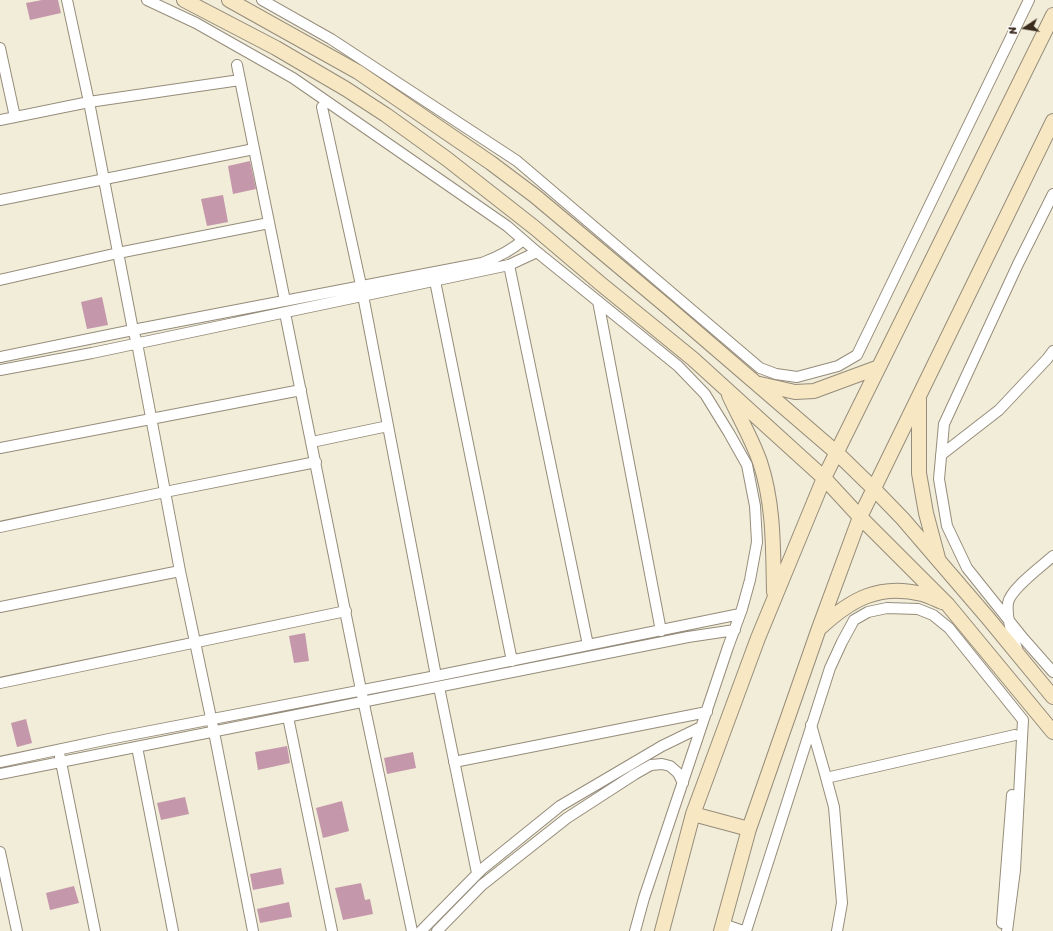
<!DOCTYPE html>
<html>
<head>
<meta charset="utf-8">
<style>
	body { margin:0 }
	#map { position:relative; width:1053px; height:931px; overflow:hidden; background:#f1edd8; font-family:Sriracha,sans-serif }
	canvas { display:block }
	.north { position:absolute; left:1005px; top:8px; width:40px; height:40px; -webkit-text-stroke:3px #fff; paint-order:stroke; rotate:258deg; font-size:11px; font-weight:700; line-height:16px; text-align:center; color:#3b2a1e }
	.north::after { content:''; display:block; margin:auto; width:14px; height:18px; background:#3b2a1e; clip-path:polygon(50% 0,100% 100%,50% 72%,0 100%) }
</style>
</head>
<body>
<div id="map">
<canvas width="1053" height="931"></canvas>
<div class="north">N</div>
</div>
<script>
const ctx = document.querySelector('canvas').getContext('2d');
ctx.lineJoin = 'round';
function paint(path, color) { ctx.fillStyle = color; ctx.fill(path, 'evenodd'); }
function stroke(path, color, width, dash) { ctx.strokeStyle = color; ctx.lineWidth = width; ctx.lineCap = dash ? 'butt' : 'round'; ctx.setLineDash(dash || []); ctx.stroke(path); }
paint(new Path2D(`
	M42,0H58L61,13L30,20L26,3Z
	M250,161L256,189L233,194L228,166Z
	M223,195L228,222L207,226L201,199Z
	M102,297L108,325L87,329L81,302Z
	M305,633L309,661L294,663L289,636Z
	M26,719L32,743L17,747L11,723Z
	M287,746L290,763L258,770L255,752Z
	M413,752L416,768L387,774L384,758Z
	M185,797L189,814L161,820L157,803Z
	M342,801L349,831L323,838L316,808Z
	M281,868L284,884L253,890L250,874Z
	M361,883L365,900L370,899L373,914L343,920L335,888Z
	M74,886L79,903L50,910L46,893Z
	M289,902L292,917L260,923L257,909Z`), '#c597ab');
const minor = new Path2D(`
	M67,0L89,102L133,330L137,343L180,571L214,732L253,931
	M147,0L196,23L293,78L507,226L537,252L678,366L705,394L729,433L747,465L755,506L757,542L750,580L742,609L728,647L644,898L635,931
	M262,0L331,39L517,161L760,368L776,374L797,377L838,366L857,355L1029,0
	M0,48L15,117
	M237,65L285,301
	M322,107L361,285L436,676
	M0,120L89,102L240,80
	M1053,194L1018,264L944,424L939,479L947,526L967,568L1023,638L1053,672
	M0,200L254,149
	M509,265L588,645
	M0,280L118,253L269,223
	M435,281L512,661
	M598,301L661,631
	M285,313L361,690L412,931
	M0,357L133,330L482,263C498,257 511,251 523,240
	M0,370L92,353L509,265L537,252
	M312,442L388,426
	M0,448L301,390
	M941,455L999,410L1047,359L1053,351
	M0,527L165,492L316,462
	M0,607L180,571
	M1018,652C1013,636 1006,619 1008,603C1010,589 1042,566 1053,556
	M0,683L346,611
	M439,687L477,873
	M288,717L332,931
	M811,725L824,770L834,807L842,903L837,931
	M137,747L173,931
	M60,757L95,931
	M0,762L109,739L436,676L740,614
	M454,762L707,712
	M0,774L688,637L735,630
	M826,778L1015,735
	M0,852L17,931
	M1002,923L1012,795
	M723,924L743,931
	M421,931L482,869L560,806L662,746L701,727
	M437,931L482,885L567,818L635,774L651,765L662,764L670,766L678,773L683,783
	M746,931L830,668L842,642L854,620L868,612L887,608L918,609L933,615L949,628L1023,720L1015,870L1007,931`);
const secondary = new Path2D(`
	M184,0L276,48L346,89L386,115L447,159L535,228L601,284L693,359L824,478L860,517L948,605L1053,732
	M229,0L358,72L491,163L535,196L671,310L837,453L874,489L903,519L988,618L1053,697
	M760,384L795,392L814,391L879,367
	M729,395C739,417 752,439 760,462C774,504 773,548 774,592
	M919,399V473L926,513L938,558
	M820,628C850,600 879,583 922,594C929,596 935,599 942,602
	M693,814L749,829
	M662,931L693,814L758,638L824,478L1053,15
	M721,931L749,829L818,631L860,517L1053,121`);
stroke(minor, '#968c7b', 12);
stroke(secondary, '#968c7b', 16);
stroke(minor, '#fff', 10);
stroke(secondary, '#f7e8c3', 14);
</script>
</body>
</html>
